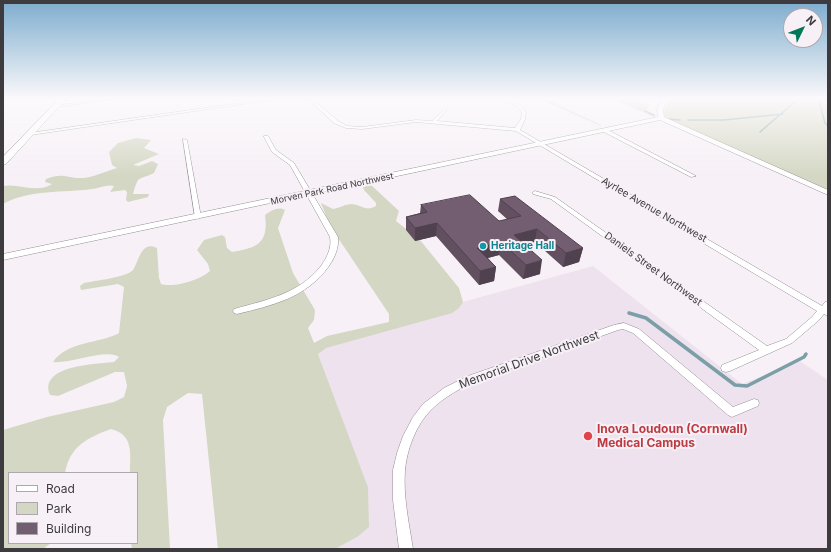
<!DOCTYPE html>
<html>
<head>
<meta charset="utf-8">
<style>
	body { margin:0 }
	#map { position:relative; width:831px; height:552px; overflow:hidden; background:#f7f1f7; font-family:Inter,sans-serif }
	canvas { display:block }
	.frame { position:absolute; inset:0; border:4px solid #3d3b3d; pointer-events:none }
	.legend { position:absolute; left:8px; top:472px; width:130px; height:72px; box-sizing:border-box; background:#f7f1f7; border:1px solid #ada8ad; margin:0; padding:5px 7px; list-style:none; font-size:12px; color:#3d3b3d }
	.legend li { display:flex; align-items:center; gap:8px; height:20px }
	.legend b { width:20px; border:1px solid #ada8ad }
	.north { position:absolute; left:783px; top:8px; width:40px; height:40px; box-sizing:border-box; background:#f7f1f7; border:1px solid #ada8ad; border-radius:50%; rotate:47deg; font-size:11px; font-weight:700; line-height:16px; text-align:center; color:#3d3b3d }
	.north::after { content:''; display:block; margin:auto; width:14px; height:18px; background:#007855; clip-path:polygon(50% 0,100% 100%,50% 72%,0 100%) }
</style>
</head>
<body>
<div id="map">
<canvas width="831" height="552"></canvas>
<div class="frame"></div>
<ul class="legend">
<li><b style="height:5px;background:#fff"></b>Road</li>
<li><b style="height:11px;background:#d4d7c3"></b>Park</li>
<li><b style="height:11px;background:#725d71"></b>Building</li>
</ul>
<div class="north">N</div>
</div>
<script>
const ctx = document.querySelector('canvas').getContext('2d');
ctx.lineJoin = 'round';
function paint(path, color) { ctx.fillStyle = color; ctx.fill(path, 'evenodd'); }
function stroke(path, color, width, dash) { ctx.strokeStyle = color; ctx.lineWidth = width; ctx.lineCap = dash ? 'butt' : 'round'; ctx.setLineDash(dash || []); ctx.stroke(path); }
function label(font, color, halo, rows, align = 'center') {
  ctx.font = font + ' Inter,sans-serif'; ctx.lineWidth = 4; ctx.setLineDash([]); ctx.textBaseline = 'middle'; ctx.strokeStyle = halo; ctx.fillStyle = color; for (const [text, x, y, turn = 0] of rows) {
    ctx.save(); ctx.translate(x, y); ctx.rotate((+turn || 0) * Math.PI / 180); ctx.textAlign = isNaN(turn) ? turn : align; if (halo) ctx.strokeText(text, 0, 0); ctx.fillText(text, 0, 0); ctx.restore();
  }
}
paint(new Path2D(`
	M593,266L742,384L800,361L828,380V549H335L357,537L368,487L314,343Z`), '#eee2ee');
paint(new Path2D(`
	M546,99L601,125V126L544,101Z
	M614,99H627L648,103L649,106L646,110L656,116L653,117Z
	M669,99H828V192L669,120L663,114Z
	M136,138L151,140L144,148L159,154L133,165L139,166L152,161L158,164L154,173C137,181 139,174 133,194H149L148,197L128,202L126,200L127,192L125,190L110,192L114,186C107,184 100,188 92,189C64,193 29,189 3,204V186C20,183 37,194 52,184L45,182L46,179C63,172 68,179 83,178C94,177 106,171 117,168L112,165L109,152L118,143Z
	M371,185L399,211L396,221L420,240L459,288L463,302L459,308L452,313L326,348L318,354L368,487L369,527L357,537L335,549H218L202,394L188,393L167,407L163,420L170,549H132L131,543H137V473H130C130,453 134,435 111,429C87,438 70,446 65,473H9V543H51L43,549H3V430L47,417L114,402L124,397L127,386L124,372H115L58,396L50,395C38,365 97,364 114,362L119,357C107,348 70,364 53,362C67,341 99,344 119,333L124,287L118,284L81,290L80,286L84,283C94,281 127,277 133,270C139,261 141,240 157,248L159,278L161,284C174,288 200,280 210,271L208,264L197,250L204,240L222,235L225,237L227,248L232,252C256,248 269,244 265,215C271,211 278,206 285,210L278,228L293,273L315,310L314,320L308,328L314,343L327,336L389,322V314L330,226L321,203L333,209C340,208 345,204 352,204C362,205 366,212 376,206V203L364,190L363,187Z`), '#d4d7c3');
stroke(new Path2D(`
	M816,99L819,101L825,123L828,126
	M645,111L654,115
	M667,119L680,120
	M688,120H724L783,114
	M760,132L798,99`), '#7c9fa7', 1.5);
stroke(new Path2D(`
	M629,313L646,318L735,385L747,386L804,357L806,354`), '#7c9fa7', 3.5);
const minor = new Path2D(`
	M105,99H116L56,107L54,106Z
	M268,99H277L30,135L28,134L30,133Z
	M308,99H312L338,121L347,126L362,127L416,120L432,121L445,109L447,110L437,121L515,128L521,119L522,112L516,106L503,99C512,98 520,105 526,112L525,119L520,130L822,306L825,302L828,301V316L824,314L818,321L792,343L730,371L726,372L722,371L721,368L722,365L759,350L551,199L533,194V192L535,191L555,197L767,346L786,339L812,317L817,311L516,131L416,122L362,129L346,128L334,123Z
	M602,129H606L696,176L691,177L602,131Z
	M264,136H268L276,150L294,163L338,237C339,248 335,257 329,266C306,298 273,305 237,314L234,313L233,311L234,309C266,300 299,294 321,266C327,257 332,248 330,237L290,165L272,152L264,137Z
	M183,139L187,140L201,217L198,219L195,217Z
	M624,323L639,329L733,407L754,399L758,400L759,403L758,406L732,417L728,415L633,333L623,329L618,330C590,340 563,350 535,360C500,373 458,383 431,410C416,425 407,449 405,470C403,496 409,523 413,549H399L393,500V470L397,453L403,436L413,417L423,404L444,388L468,376L614,325Z`);
const tertiary = new Path2D(`
	M661,99H666L663,110L664,117L828,190V195L660,120L3,260V254L658,117L657,110Z`);
const primary = new Path2D(`
	M59,99H66L6,164L3,165V157Z`);
stroke(minor, '#938e93', 1);
stroke(tertiary, '#938e93', 1);
stroke(primary, '#938e93', 1);
paint(minor, '#fff');
paint(tertiary, '#fff');
paint(primary, '#fff');
paint(new Path2D(`
	M500,199L583,248L579,262L563,267L535,242L525,245L540,274L523,279L499,255L488,258L496,267L494,281L479,285L436,236L415,241L406,230V217L420,213L421,205L499,221L508,220L498,211Z`), '#625061');
paint(new Path2D(`
	M437,223L436,236L415,241V228Z
	M537,229L535,242L512,248L514,235Z
	M501,242L499,255L476,261L477,248Z
	M583,248L579,262L563,267L566,253Z
	M542,260L540,274L523,279L526,265Z
	M496,267L494,281L479,285L480,271Z`), '#50414f');
const building = new Path2D(`
	M470,195L499,221L521,216L500,199L515,196L583,248L566,253L537,229L514,235L542,260L526,265L501,242L477,248L496,267L480,271L437,223L415,228L406,217L427,212L421,205Z`);
paint(building, '#725d71');
stroke(building, '#50414f', 1);
const sky = ctx.createLinearGradient(0, 0, 0, 176);
sky.addColorStop(0, '#7dacce');
sky.addColorStop(0.56, '#fbf9fb');
sky.addColorStop(1, '#fbf9fb00');
ctx.fillStyle = sky;
ctx.fillRect(0, 0, 831, 176);
for (const [x, y, r, color] of [
	[483,246,4,"#0f9aa8"],
	[588,436,5,"#e0444e"]
]) { const dot = new Path2D(); dot.arc(x, y, r, 0, 2 * Math.PI); ctx.fillStyle = color; ctx.fill(dot); stroke(dot, '#f7f1f7', 1.5); }
label('9px', '#3d3b3d', '#f7f1f7', [
	["Morven Park Road Northwest",332,189,-12]
]);
label('10px', '#3d3b3d', '#f7f1f7', [
	["Ayrlee Avenue Northwest",654,210,30],
	["Daniels Street Northwest",653,269,36]
]);
label('bold 10px', '#0d838f', '#f7f1f7', [
	["Heritage Hall",491,246]
], 'left');
label('12px', '#3d3b3d', '#f7f1f7', [
	["Memorial Drive Northwest",529,360,-20]
]);
label('bold 12px', '#be3a42', '#f7f1f7', [
	["Inova Loudoun (Cornwall)",597,429],
	["Medical Campus",597,443]
], 'left');
</script>
</body>
</html>
